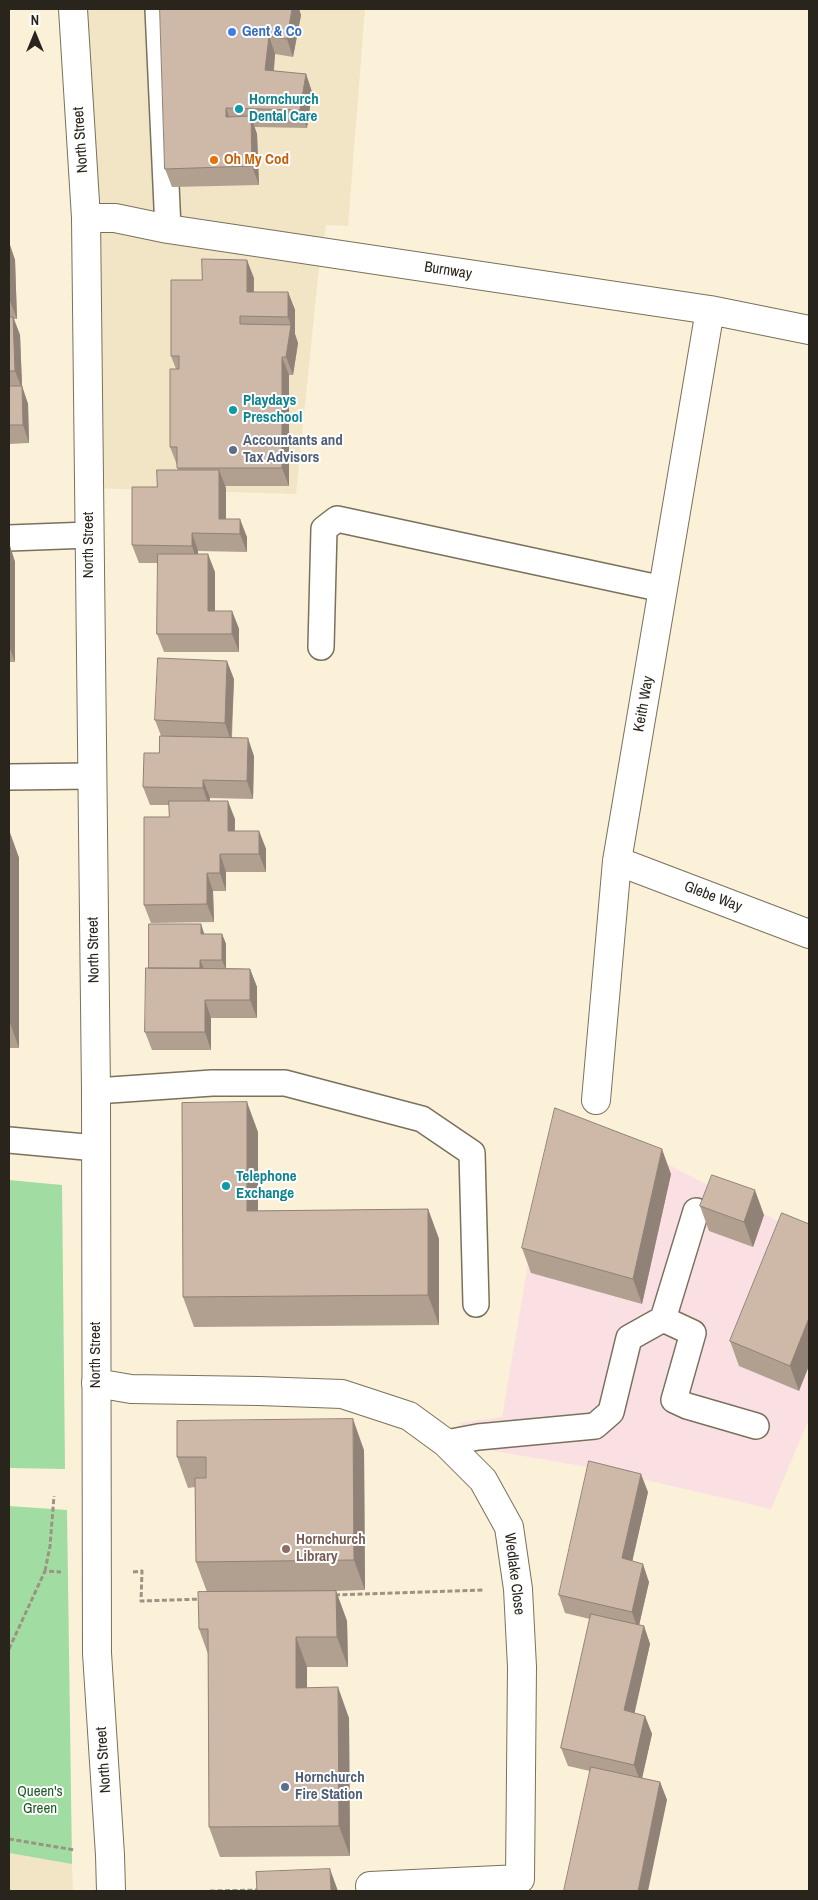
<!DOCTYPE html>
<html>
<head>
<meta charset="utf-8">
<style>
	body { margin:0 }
	#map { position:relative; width:818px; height:1900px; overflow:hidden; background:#faf1d8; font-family:"Archivo Narrow",sans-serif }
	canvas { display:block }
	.frame { position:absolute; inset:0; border:10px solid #29251c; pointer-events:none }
	.north { position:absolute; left:10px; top:10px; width:50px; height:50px; -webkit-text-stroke:4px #fefefe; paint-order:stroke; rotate:0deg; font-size:14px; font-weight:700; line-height:20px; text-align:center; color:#29251c }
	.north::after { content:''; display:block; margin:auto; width:18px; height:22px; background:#29251c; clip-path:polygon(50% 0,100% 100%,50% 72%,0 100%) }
</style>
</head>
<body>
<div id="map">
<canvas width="818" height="1900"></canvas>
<div class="frame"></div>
<div class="north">N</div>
</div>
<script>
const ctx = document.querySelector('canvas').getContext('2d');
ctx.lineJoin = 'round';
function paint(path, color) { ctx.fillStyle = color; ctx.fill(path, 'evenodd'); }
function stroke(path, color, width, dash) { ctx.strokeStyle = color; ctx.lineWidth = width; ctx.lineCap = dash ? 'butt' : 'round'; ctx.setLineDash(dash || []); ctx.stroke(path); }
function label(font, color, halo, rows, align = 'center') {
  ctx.font = font + ' "Archivo Narrow",sans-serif'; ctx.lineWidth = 4; ctx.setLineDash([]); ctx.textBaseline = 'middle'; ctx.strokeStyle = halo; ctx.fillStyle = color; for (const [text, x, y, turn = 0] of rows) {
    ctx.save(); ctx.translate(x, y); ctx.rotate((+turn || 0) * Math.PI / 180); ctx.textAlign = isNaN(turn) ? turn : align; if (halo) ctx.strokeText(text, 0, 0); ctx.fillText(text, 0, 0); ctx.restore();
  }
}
paint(new Path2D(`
	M73,9H365L348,226L326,225L318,277L296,494L89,488Z
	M9,1853L72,1864L73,1891H9Z`), '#f2e5c6');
paint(new Path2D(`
	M553,1117L673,1167L809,1237V1419L771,1509L599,1469L494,1451L458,1423L502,1417Z`), '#fae0e3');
paint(new Path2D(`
	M9,1180L62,1185L65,1469L9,1468Z
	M9,1506L67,1510L72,1864L9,1853Z`), '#a1dca2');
const service = new Path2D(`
	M158,9L168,229
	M9,538L89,535
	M321,647L324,529L337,519L663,589
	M9,777L92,776
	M96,1091L212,1083H285L422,1119L472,1153L476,1304
	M9,1140L96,1148
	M663,1319L693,1333L674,1400L687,1406L756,1426
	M446,1443L478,1437L595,1426L611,1412L629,1338L663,1319L696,1211`);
const minor = new Path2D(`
	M86,218H115L168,229L710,310L809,330
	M617,861L809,934
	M596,1100L617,861L710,310
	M96,1383L131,1389L259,1391L342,1394L409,1416L446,1443L483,1480L509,1527L518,1589L522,1667L520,1879L370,1886`);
const tertiary = new Path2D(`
	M73,9L86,218L96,1091L97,1653L110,1855L111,1891`);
stroke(service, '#7a715c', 28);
stroke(minor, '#7a715c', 30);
stroke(tertiary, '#7a715c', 30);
stroke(new Path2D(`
	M45,1571L50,1546L54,1496
	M133,1572L142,1571L141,1601L201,1599
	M335,1595L483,1590
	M9,1649L45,1571L61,1572
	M9,1839L75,1850
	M210,1891L259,1890`), '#9a9482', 3, [5, 2.5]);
stroke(service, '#fff', 25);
stroke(minor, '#fff', 28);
stroke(tertiary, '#fff', 28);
paint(new Path2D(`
	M160,9H299L301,15L293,57L275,54L274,71L306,74L312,92L307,128L254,127L257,134L259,185L172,187L165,169Z
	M9,242L15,260L17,319H14L20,335L22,386L28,404L29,443L9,444Z
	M254,278V292H288L295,310V334L298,343L293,375H289V486H225L226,488V519L247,537V552L198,551V554L215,572V611H232L239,629V652H164L157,634L158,563H139L132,545L157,487L178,470L177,465L170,447L176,369L171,356L202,280Z
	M9,543L15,562V662H9Z
	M234,679L232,737L254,756L253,799L210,798V801L235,819V831H259L266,849V872H226V891H213L214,922L151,923L144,905L169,817V805H150L143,787L159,753L161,736L155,720Z
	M9,830L19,858V1048H9Z
	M204,933V934H222L226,944V968L250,969L257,987V1018H211V1050H152L145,1032L149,968Z
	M258,1132V1211L428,1209L439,1239V1325L194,1327L183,1297Z
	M671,1174L642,1304L531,1273L522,1248Z
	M700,1206L764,1215L753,1247L709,1231Z
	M809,1224L799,1391L739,1366L730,1341Z
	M364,1450L365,1590L336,1591L347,1621L348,1667H307V1688L349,1718L350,1856L220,1857L209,1827L208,1654L199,1629L207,1592L196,1562L195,1487L188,1488L177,1457Z
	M648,1492L632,1561L649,1582L639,1625L644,1626L650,1644L634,1713L645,1716L652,1734L642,1778L660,1782L667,1800L590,1771L568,1766L561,1748L590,1619L565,1613L559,1595Z`), '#b19f90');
paint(new Path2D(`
	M292,9H299L301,15L293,57L287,39Z
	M269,36L275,54L272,88L265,70Z
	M306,74L312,92L307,128L300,110Z
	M226,108L232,126L226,117Z
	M251,116L257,134L259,185L252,166Z
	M9,242L15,260L17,319L10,301Z
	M247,260L254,278L253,310L247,292Z
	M288,292L295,310V334L298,343L293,375L286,357L291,326L288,317Z
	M13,317L20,335L22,386L28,404L29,443L23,425L22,389L15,371Z
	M282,357L289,375V486L282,468Z
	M219,470L226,488V534L219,519Z
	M240,519L247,537V552L240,534Z
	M192,533L198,551V564L192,546Z
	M9,543L15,562V662L9,646Z
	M208,554L215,572V629L208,611Z
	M232,611L239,629V652L232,634Z
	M227,661L234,679L231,741L225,723Z
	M248,738L254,756L253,799L247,781Z
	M203,780L210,798L209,806L203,788Z
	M228,801L235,819L234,849L228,831Z
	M9,830L19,858V1048L9,1020Z
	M259,831L266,849V872L259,854Z
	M220,854L226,872V891L220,873Z
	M207,873L213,891L214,922L207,904Z
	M201,924L204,933V943L201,934Z
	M222,934L226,944V970L222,960Z
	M200,960L204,969L200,970Z
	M250,969L257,987V1018L250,1000Z
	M205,1000L211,1018V1050L205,1032Z
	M247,1102L258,1132V1241L247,1211Z
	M662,1149L671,1174L642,1304L633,1279Z
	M755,1190L764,1215L753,1247L744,1222Z
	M428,1209L439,1239V1325L428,1295Z
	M809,1318V1366L799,1391L790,1366Z
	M353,1419L364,1450L365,1590L354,1560Z
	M641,1474L648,1492L629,1576L622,1558Z
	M643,1564L649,1582L638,1630L632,1612Z
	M336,1591L347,1621L348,1667L337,1637Z
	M644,1626L650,1644L631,1729L624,1710Z
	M296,1637L307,1667V1718L296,1688Z
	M338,1687L349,1718L350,1856L339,1826Z
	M645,1716L652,1734L641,1783L634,1765Z
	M660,1782L667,1800L648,1891H638Z
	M330,1869L338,1891H331Z`), '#908276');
const building = new Path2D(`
	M160,9H292L287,39L269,36L265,70L306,74L300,110L226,108V117L251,116L252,166L165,169Z
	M9,242L10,301H9Z
	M202,259L247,260V292H288V317L240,316V324L291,325L286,357H282V468H177V447H170V369H179V356H171V280H202Z
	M9,317H13L15,371H9Z
	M9,386H22L23,425H9Z
	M157,470H219V519H240V534L192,533V546L132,545V487H157Z
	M158,554H208V611H232V634H157Z
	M158,658L227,661L225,723L155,720Z
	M160,736L248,738L247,781L203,780V788L143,787L144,753H159Z
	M169,801H228V831H259V854H220V873H207V904L144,905V817H169Z
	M149,924H201V934H222V960H200V968H149Z
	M146,968L250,969V1000H205V1032H145Z
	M247,1102V1211L428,1209V1295L183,1297L182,1103Z
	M555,1108L662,1149L633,1279L522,1248Z
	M712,1175L755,1190L744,1222L700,1206Z
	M782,1213L809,1224V1318L790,1366L730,1341Z
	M353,1419L354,1560L196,1562L195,1478H206V1457H177V1421Z
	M589,1461L641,1474L622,1558L643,1564L632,1612L559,1595Z
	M336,1591L337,1637H296V1688L338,1687L339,1826L209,1827L208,1629H199L198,1592Z
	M591,1614L644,1626L624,1710L645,1716L634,1765L561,1748Z
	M591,1767L660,1782L638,1891H564Z
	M330,1869L331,1891H257L256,1872Z`);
paint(building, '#ceb9a8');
stroke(building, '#908276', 1);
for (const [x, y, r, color] of [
	[232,32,5,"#3f7fe0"],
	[239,109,5,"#0f9aa8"],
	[214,160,5,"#e8710a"],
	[233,410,5,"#0f9aa8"],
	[233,450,5,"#5c6f8a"],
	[226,1186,5,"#0f9aa8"],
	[286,1549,5,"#8d6e63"],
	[285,1787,5,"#5c6f8a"]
]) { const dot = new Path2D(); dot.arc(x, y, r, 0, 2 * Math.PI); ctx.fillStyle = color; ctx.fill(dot); stroke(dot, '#fefefe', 2); }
label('bold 15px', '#366cbe', '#fefefe', [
	["Gent & Co",242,32]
], 'left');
label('bold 15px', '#0d838f', '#fefefe', [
	["Hornchurch",249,100],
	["Dental Care",249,117],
	["Playdays",243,401],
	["Preschool",243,418],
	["Telephone",236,1177],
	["Exchange",236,1194]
], 'left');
label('15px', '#29251c', '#fefefe', [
	["North Street",81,140,-94],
	["Burnway",448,271,9],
	["North Street",89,545,-90],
	["Keith Way",644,704,-80],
	["Glebe Way",713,897,21],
	["North Street",94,950,-91],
	["North Street",96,1355,-90],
	["Wedlake Close",514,1574,83],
	["North Street",104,1760,-94]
]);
label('bold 15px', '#c56008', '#fefefe', [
	["Oh My Cod",224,160]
], 'left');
label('bold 15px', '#4e5e75', '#fefefe', [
	["Accountants and",243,441],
	["Tax Advisors",243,458],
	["Hornchurch",295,1778],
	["Fire Station",295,1795]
], 'left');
label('bold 15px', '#785e54', '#fefefe', [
	["Hornchurch",296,1540],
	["Library",296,1557]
], 'left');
label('15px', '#1c5b23', '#fefefe', [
	["Queen's",40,1792],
	["Green",40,1809]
]);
</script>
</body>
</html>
